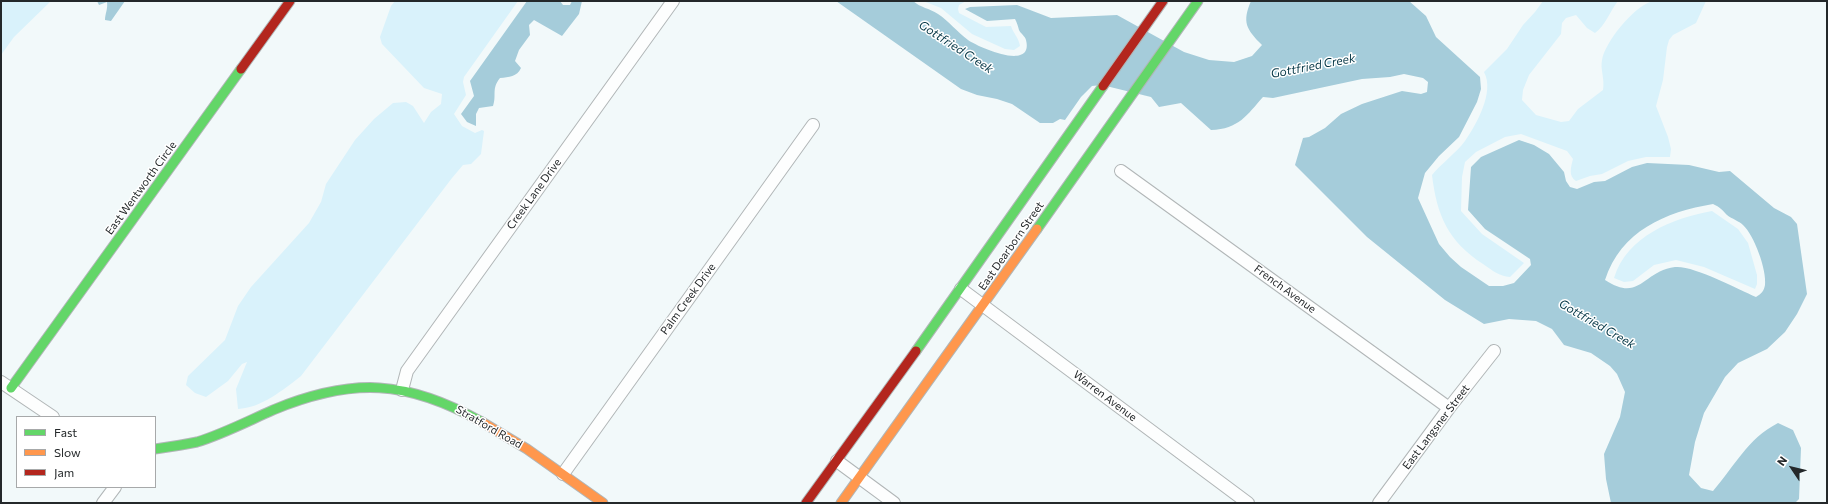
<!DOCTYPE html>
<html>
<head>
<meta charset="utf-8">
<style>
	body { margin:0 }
	#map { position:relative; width:1828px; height:504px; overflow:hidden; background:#f2f9fa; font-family:Commissioner,sans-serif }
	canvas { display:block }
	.frame { position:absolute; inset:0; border:2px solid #24282a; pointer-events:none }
	.legend { position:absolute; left:16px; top:416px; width:140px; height:72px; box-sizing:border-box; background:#fff; border:1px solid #a7a9aa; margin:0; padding:5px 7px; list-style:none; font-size:12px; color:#24282a }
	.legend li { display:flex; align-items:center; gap:8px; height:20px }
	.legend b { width:20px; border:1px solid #a7a9aa }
	.north { position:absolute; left:1772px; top:448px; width:40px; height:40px; -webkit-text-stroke:3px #fff; paint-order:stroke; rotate:305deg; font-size:11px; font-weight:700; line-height:16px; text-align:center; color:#24282a }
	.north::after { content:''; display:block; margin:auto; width:14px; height:18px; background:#24282a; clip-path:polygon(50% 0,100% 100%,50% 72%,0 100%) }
</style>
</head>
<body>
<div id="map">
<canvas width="1828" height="504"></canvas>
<div class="frame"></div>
<ul class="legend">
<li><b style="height:5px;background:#63d668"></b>Fast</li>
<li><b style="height:5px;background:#ff974d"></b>Slow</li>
<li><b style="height:5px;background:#b3261e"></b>Jam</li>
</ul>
<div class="north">N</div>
</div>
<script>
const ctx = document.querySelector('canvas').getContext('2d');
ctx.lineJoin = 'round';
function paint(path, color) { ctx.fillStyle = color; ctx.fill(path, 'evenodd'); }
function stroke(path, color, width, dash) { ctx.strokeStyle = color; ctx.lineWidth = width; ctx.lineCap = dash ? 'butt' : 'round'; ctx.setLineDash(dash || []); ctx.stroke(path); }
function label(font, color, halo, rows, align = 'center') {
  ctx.font = font + ' Commissioner,sans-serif'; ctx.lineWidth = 3; ctx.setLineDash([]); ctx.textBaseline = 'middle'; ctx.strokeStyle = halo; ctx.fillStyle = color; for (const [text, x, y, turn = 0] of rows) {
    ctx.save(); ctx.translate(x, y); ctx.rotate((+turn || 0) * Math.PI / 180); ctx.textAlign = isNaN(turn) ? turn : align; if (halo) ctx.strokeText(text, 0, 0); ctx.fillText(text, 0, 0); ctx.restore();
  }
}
paint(new Path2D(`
	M1,1H51L14,37L1,55Z
	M395,1H518L464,77L463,82L466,95L454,114L462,126L475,133L482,130L484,131L481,154L471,164L463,165L452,178L301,376C283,390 261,408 238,409L236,389L247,362L242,364L228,381L206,397L195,393L186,385L188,376L225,340L238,306L251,287L309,223L321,202L326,184L355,140L374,119L393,103L406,102L413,106L424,123L431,112L441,104L442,94L424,88L382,44L380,37L391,6Z
	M923,1H966L959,5L958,9L959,13L986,27L1011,26C1013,33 1019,38 1020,46L1014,50L1005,49L972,34L941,8Z
	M1543,1H1618C1610,11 1605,26 1595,33L1587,28L1576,15L1566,18L1562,23L1561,34L1529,75L1523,90L1522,100L1536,115L1561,122L1569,121L1578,109L1603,90C1605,79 1600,69 1602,60C1605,42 1633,8 1650,2C1658,0 1695,1 1706,1L1696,23L1673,35L1669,40L1667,47L1663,80L1656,106L1668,137L1671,149L1670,157H1646L1628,161L1602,174L1590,176L1576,181C1568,176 1571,167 1573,159L1567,151L1521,134L1505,137L1476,152L1465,162L1462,177L1461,211L1482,234L1524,263L1510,277C1499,276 1493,271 1483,264C1448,241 1437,216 1432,175C1442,163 1456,153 1465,141C1476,125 1495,92 1484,72L1507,49L1523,25L1535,12Z
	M1712,211L1738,229L1748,243L1757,275V284L1755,289L1704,267L1676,260L1654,265L1633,281L1624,282L1614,278C1627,236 1673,218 1712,211Z`), '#d9f2fb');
paint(new Path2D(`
	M97,1H125L111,21L105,20C105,14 108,9 107,2L99,5Z
	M527,1H560L563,5H570L572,1H582L579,14L562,36L534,20L529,25L530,35L519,50L515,61L521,68C517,77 509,77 500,78C491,89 497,95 493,106L479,108L476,114V126L467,122L461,114L474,96L470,81Z
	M836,1H913C921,8 929,8 938,14C949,21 957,32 968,40C978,47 1034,72 1026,40C1025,36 1021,34 1019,30C1018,26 1017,23 1015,19L987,21L965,9L970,7L1017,5L1051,18L1117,15L1184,52L1209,60L1234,62L1252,56L1262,45C1246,29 1242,22 1251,1H1409L1426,16L1436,37L1480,77L1481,89L1477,102L1459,137L1439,156L1425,173L1418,198L1439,244L1450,257L1461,267L1489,286H1503L1514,283L1531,265L1530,259L1485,229L1468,210L1471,167L1481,157L1519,140L1534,145L1549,154L1564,172L1566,181L1570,187L1577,189L1594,182L1605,181L1632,167L1647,163L1689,165L1719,172L1730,171L1774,208L1791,217L1797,224L1807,294L1797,314L1785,332L1767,349L1738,363L1725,377L1704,413L1695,442L1689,475L1701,488L1713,491C1735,466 1747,439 1778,423L1793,430L1801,448L1799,499L1795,503H1611L1606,479L1604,454L1620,417L1625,392L1617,374L1610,366L1591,353L1564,345L1552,329L1536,321L1509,319L1484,324L1445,300L1367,237L1295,165L1303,138L1309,137L1325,128L1341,114L1362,104L1402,91L1421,94L1427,92L1428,82L1423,78L1404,74L1390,77L1362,79L1273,98L1263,97C1247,115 1239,129 1211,130L1181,103L1159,107L1151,97L1102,85L1092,86L1081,97L1065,120L1060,119L1053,123H1040L1012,104L997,99L977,95L961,89ZM1713,204C1720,207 1722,210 1727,215C1732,219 1739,221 1743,225C1754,235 1767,270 1765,285C1764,291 1761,294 1756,297C1738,289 1693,265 1675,267C1643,271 1640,303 1605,280C1621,231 1665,212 1713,204Z`), '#a5ccda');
const street = new Path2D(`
	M1121,171L1449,408
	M961,289L1248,503
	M1,382L53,417
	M402,390L407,371L673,1
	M837,461L894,503
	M563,474L813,125
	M103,503L115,487
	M1379,503L1449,408L1494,351`);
const fast = new Path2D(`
	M1037,229L1198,1
	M916,351L1103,86
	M11,388L241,69
	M155,449C169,447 183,445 197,442C223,434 248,421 273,410C353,377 407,380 482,422`);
const slow = new Path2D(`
	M482,422L527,449L603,503
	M841,503L1037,229`);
const jam = new Path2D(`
	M241,69L290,1
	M1103,86L1163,1
	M806,503L916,351`);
stroke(street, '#b1b6b7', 14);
stroke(fast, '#b1b6b7', 11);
stroke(slow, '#b1b6b7', 11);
stroke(jam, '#b1b6b7', 11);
stroke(street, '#fdfefe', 12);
stroke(fast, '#63d668', 9);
stroke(slow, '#ff974d', 9);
stroke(jam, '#b3261e', 9);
label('11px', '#24282a', '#fff', [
	["East Wentworth Circle",141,188,-54],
	["Creek Lane Drive",534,194,-54],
	["East Dearborn Street",1011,246,-55],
	["French Avenue",1285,289,36],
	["Palm Creek Drive",688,299,-54],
	["Warren Avenue",1105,396,37],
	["Stratford Road",489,427,30],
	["East Langsner Street",1436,427,-53]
]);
label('italic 12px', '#053746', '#fff', [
	["Gottfried Creek",956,47,33],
	["Gottfried Creek",1313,66,-11],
	["Gottfried Creek",1597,324,30]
]);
</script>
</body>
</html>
